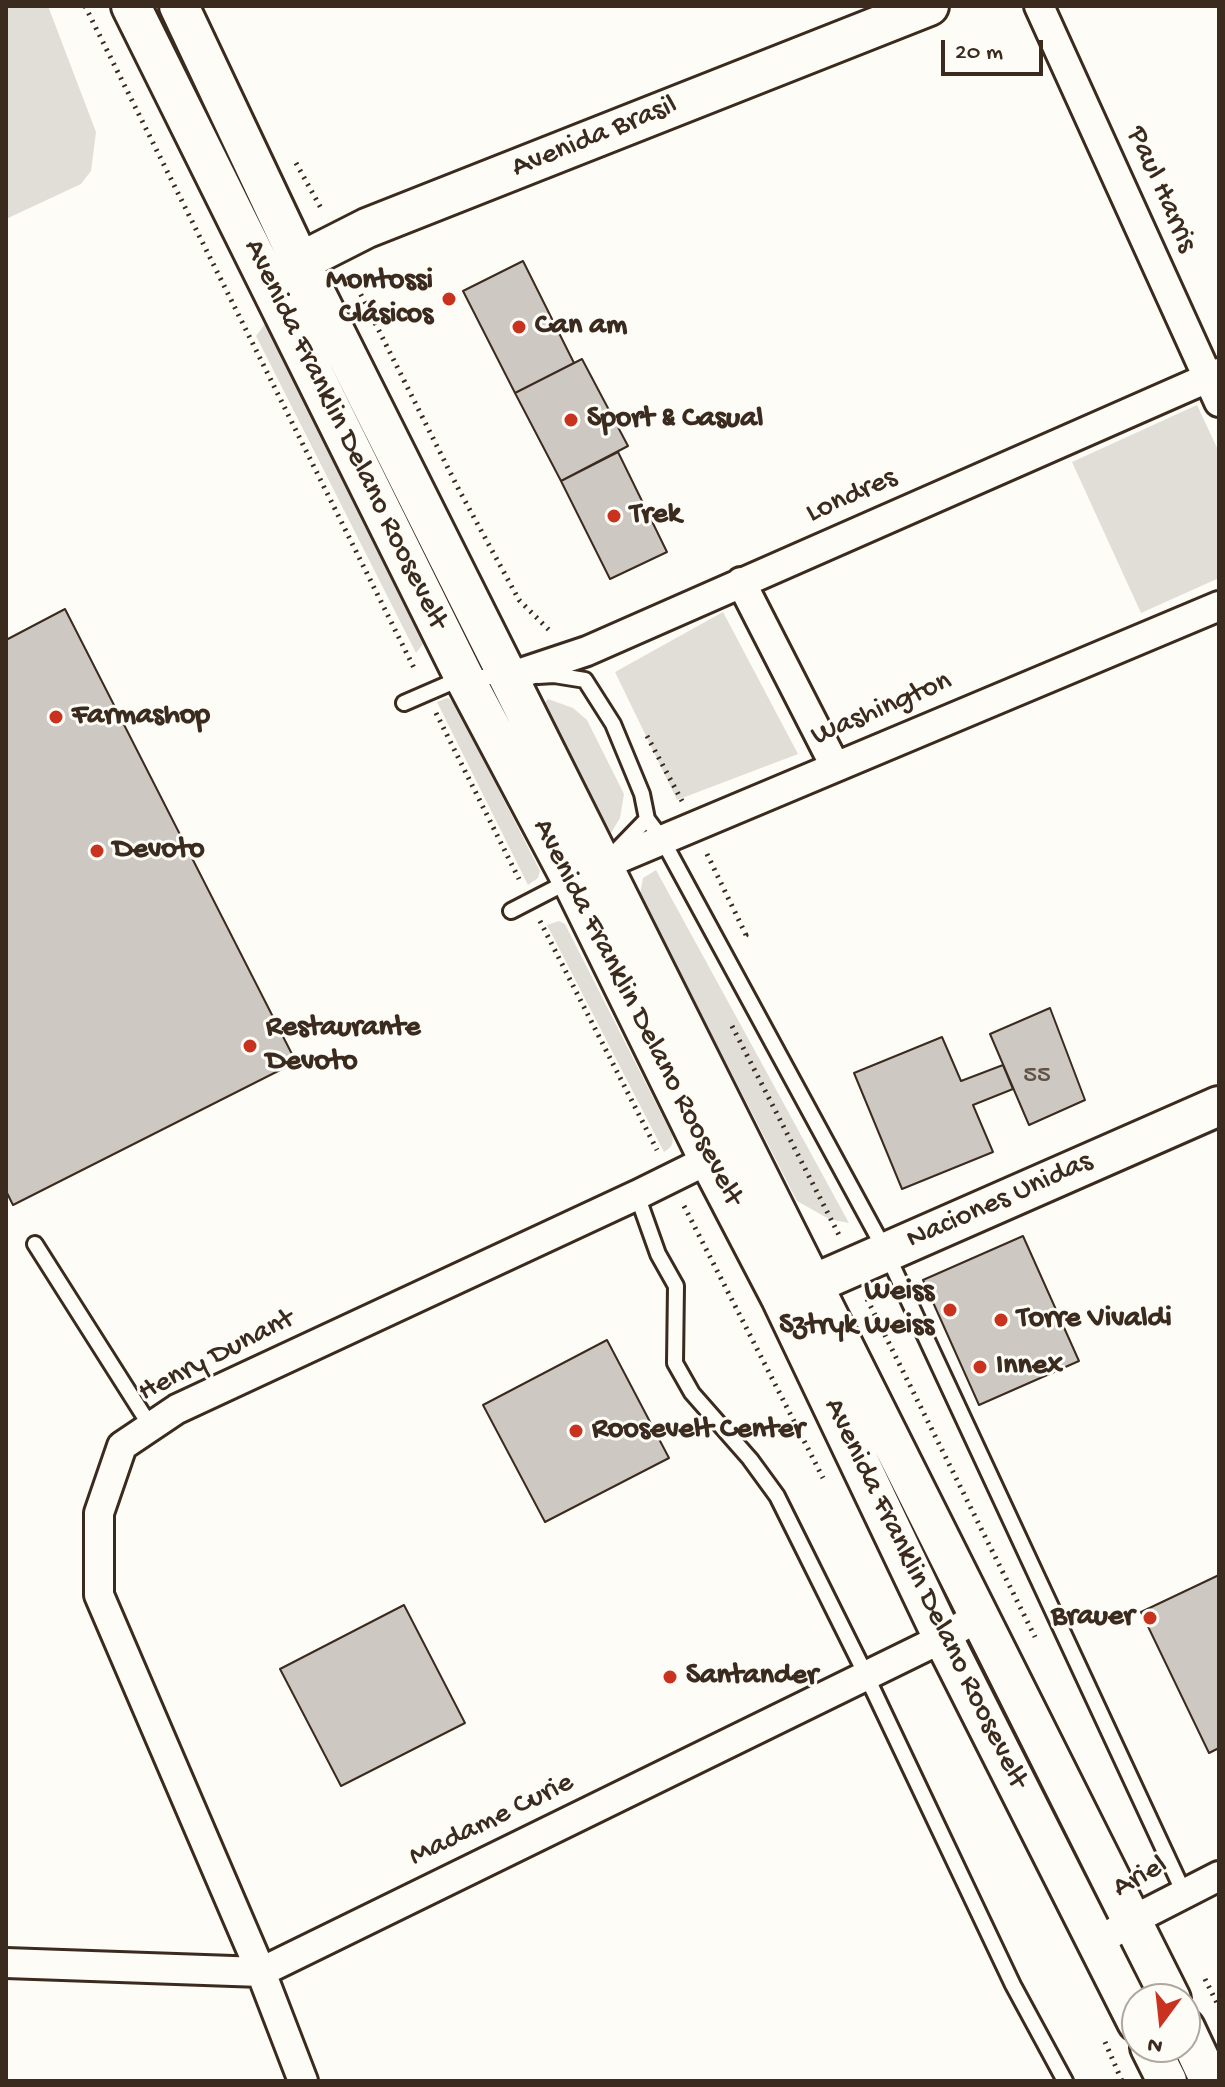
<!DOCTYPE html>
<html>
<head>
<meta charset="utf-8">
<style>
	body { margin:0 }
	#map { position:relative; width:1225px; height:2087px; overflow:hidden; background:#fdfcf7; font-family:"Gochi Hand",sans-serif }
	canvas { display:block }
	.frame { position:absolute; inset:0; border:8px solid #3b2a1e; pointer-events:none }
	.north { position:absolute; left:1121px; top:1983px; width:80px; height:80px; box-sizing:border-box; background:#fdfcf7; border:2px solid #afa8a0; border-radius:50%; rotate:195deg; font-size:22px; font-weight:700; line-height:32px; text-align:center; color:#3b2a1e }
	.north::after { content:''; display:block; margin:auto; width:28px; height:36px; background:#c8321e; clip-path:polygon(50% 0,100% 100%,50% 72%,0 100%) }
	.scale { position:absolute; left:941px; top:40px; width:102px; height:36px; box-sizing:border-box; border:4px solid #3b2a1e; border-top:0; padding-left:10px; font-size:24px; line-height:28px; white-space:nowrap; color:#3b2a1e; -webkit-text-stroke:6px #fdfcf7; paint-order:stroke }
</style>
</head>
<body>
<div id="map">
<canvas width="1225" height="2087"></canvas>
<div class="frame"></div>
<div class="north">N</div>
<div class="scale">20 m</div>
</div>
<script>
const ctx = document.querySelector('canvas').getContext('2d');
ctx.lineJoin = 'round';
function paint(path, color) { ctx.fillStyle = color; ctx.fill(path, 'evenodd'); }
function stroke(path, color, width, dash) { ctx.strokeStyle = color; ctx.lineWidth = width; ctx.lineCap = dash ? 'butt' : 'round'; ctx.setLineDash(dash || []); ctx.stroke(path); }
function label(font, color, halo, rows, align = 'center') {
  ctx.font = font + ' "Gochi Hand",sans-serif'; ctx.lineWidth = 6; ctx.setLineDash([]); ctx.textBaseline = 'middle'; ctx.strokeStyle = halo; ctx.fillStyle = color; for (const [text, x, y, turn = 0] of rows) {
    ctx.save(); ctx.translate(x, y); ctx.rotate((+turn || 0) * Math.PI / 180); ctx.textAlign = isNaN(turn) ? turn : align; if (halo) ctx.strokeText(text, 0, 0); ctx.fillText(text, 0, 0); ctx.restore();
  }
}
paint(new Path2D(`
	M6,6H48L96,132L91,171L81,184L6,219Z
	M265,324L421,634L423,644L416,653L256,336Z
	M1197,405L1219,452V578L1141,613L1072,462Z
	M723,612L798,754L677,800L615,672Z
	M447,698L454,702L540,871L538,878L528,885L437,702Z
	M548,699L573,708L587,720L624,794L620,818L611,833L544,704Z
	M656,870L849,1223L829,1219L797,1201L640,894L643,878Z
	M559,921L565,924L672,1135C674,1144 672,1147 664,1152L547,925Z`), '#e1ded7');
const building = new Path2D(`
	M523,261L574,363L515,393L463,291Z
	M582,359L628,446L561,481L515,393Z
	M618,452L667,552L610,579L561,481Z
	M65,609L296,1062L13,1205L6,1191V640Z
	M1050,1008L1085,1100L1029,1125L990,1034Z
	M942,1037L961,1081L1003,1065L1013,1089L973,1105L993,1152L902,1189L854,1073Z
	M1023,1236L1079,1361L979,1405L923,1280Z
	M607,1340L669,1458L545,1522L483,1405Z
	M1219,1575V1748L1209,1753L1141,1612Z
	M404,1605L465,1723L341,1786L280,1669Z`);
paint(building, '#cdc8c2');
stroke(building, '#3b2a1e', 2);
const lane = new Path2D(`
	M538,676L554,675L585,680L613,724L642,794L647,819L615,852
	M404,703L464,677H505
	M647,819L662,839L886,1252L1184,1893
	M511,911L571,880
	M637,1195L658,1254L676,1286L675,1363L692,1393L750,1459L777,1496L866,1675L1013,1985L1065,2081
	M35,1244L151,1427`);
const street = new Path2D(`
	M1039,6L1219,402
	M741,582L835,766
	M509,677L587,651L1219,373
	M586,872L1219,606
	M1097,1943L1133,1920L1219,1876
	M6,1963L261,1972L943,1638L980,1615
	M303,2081L261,1972L99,1595V1513L122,1446L177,1409L637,1195L726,1151`);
const secondary = new Path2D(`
	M131,6L464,677L571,879L709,1160L781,1298L943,1638L1137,2022
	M179,6L300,262L1171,1999
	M279,277L300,262L367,228L929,6
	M791,1294L1219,1106
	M1185,2028L1210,2081
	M1150,2047L1167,2081`);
stroke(lane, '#3b2a1e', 20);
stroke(street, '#3b2a1e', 34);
stroke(secondary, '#3b2a1e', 44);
stroke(new Path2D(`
	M85,6L416,672
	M296,163L322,210
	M350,273L459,490L519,600L549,630
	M436,713L519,879
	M647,736L682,801
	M707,854L746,935L742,937
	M540,921L657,1150
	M732,1026L839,1235
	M684,1206L823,1478
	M867,1299L1035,1637
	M1205,1979L1219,2007
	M1105,2042L1122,2081`), '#3b2a1e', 5, [2, 6]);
stroke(lane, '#fdfcf7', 14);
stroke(street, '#fdfcf7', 28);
stroke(secondary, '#fdfcf7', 38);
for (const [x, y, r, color] of [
	[449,299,8,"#c8321e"],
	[519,327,8,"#c8321e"],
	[571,420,8,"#c8321e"],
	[614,516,8,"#c8321e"],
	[56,717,8,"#c8321e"],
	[97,851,8,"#c8321e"],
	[250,1046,8,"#c8321e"],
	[950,1310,8,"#c8321e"],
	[1001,1320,8,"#c8321e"],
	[980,1367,8,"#c8321e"],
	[576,1431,8,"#c8321e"],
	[1150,1618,8,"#c8321e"],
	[670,1677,8,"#c8321e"]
]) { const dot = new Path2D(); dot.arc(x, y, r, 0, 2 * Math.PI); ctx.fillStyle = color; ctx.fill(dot); stroke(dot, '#fdfcf7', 3); }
label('26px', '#605247', null, [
	["55",1037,1077]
]);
label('30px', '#3b2a1e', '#fdfcf7', [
	["Avenida Brasil",595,138,-22],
	["Paul Harris",1160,190,66],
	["Avenida Franklin Delano Roosevelt",344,435,64],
	["Londres",852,497,-24],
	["Washington",882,710,-23],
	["Avenida Franklin Delano Roosevelt",636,1013,63],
	["Naciones Unidas",1000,1202,-24],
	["Henry Dunant",217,1357,-27],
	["Avenida Franklin Delano Roosevelt",924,1594,64],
	["Madame Curie",492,1821,-26],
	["Ariel",1141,1878,-29]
]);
label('bold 30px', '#3b2a1e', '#fdfcf7', [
	["Montossi",433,282,"right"],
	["Clásicos",433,316,"right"],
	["Can am",535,327],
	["Sport & Casual",587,420],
	["Trek",630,516],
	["Farmashop",72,717],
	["Devoto",113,851],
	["Restaurante",266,1029],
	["Devoto",266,1063],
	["Weiss",934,1293,"right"],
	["Sztryk Weiss",934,1327,"right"],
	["Torre Vivaldi",1017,1320],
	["Innex",996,1367],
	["Roosevelt Center",592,1431],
	["Brauer",1134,1618,"right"],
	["Santander",686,1677]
], 'left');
</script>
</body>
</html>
